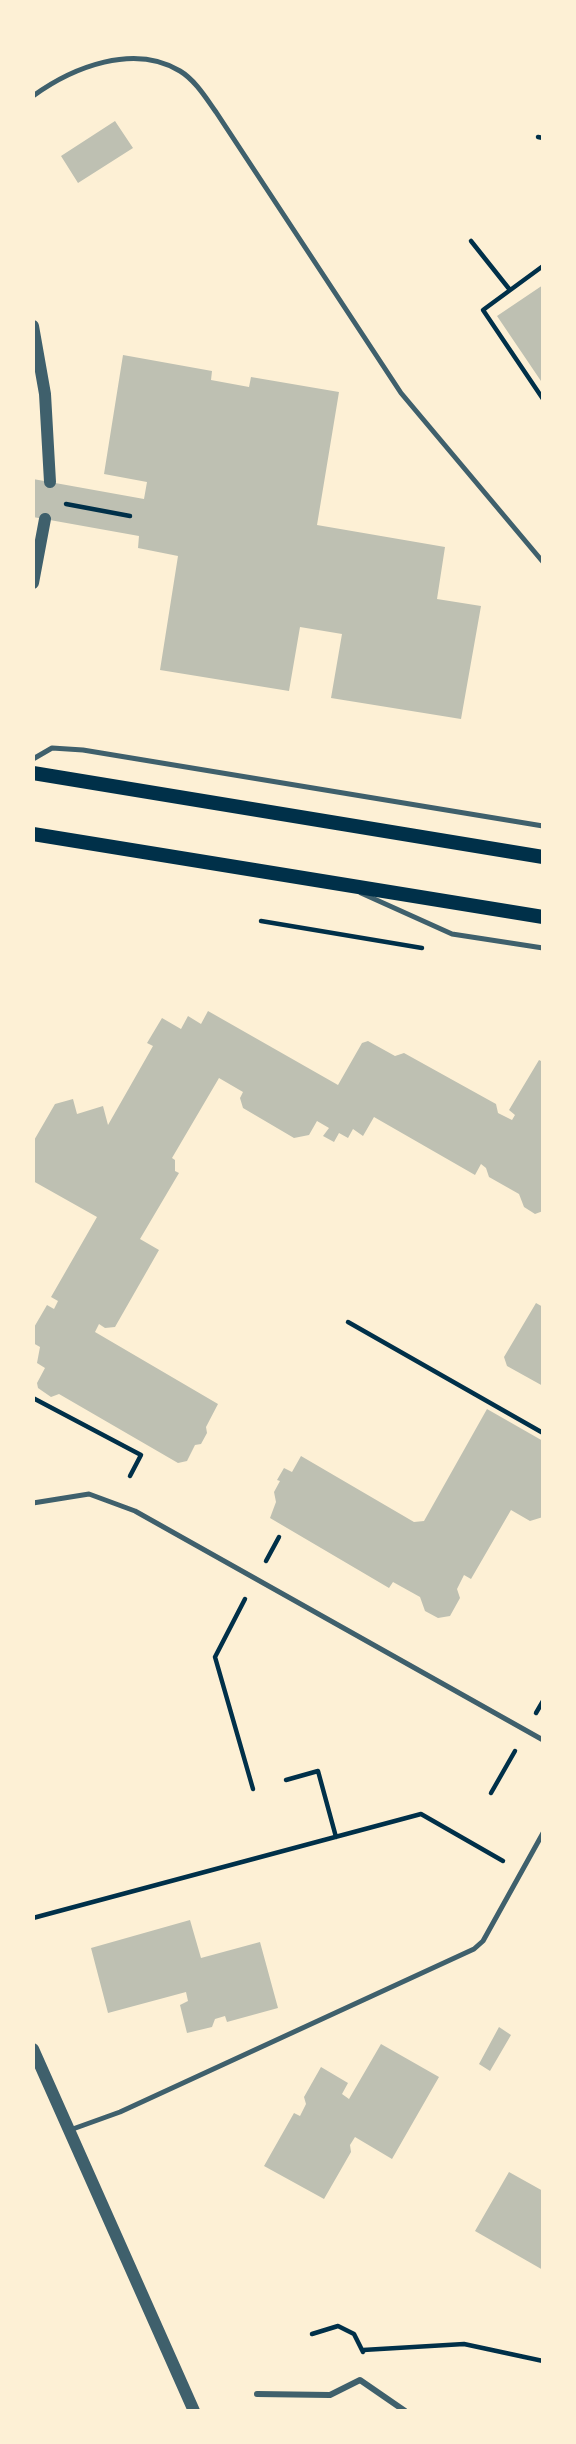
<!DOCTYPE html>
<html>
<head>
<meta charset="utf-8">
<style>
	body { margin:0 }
	#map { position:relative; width:576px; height:2444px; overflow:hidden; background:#fdf0d5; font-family:"DejaVu Sans",sans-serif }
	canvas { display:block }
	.frame { position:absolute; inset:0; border:35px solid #fdf0d5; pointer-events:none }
</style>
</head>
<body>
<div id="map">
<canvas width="576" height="2444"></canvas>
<div class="frame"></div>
</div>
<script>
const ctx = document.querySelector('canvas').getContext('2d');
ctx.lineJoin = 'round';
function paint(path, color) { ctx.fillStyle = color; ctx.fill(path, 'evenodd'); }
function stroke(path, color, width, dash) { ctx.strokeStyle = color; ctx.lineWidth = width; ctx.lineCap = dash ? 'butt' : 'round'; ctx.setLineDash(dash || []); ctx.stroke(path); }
paint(new Path2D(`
	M115,121L133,148L78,183L61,156Z
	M543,285V384L497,316Z
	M123,355L212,371L211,380L249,387L251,377L339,392L317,525L445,547L437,599L481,606L461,719L331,698L342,634L300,627L289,691L160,670L178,556L138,548L139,536L33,517V479L144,499L147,482L104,474Z
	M208,1011L338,1085L362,1043L368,1041L395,1056L404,1053L496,1104L498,1113L512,1120L515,1115L509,1110L539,1060L543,1062V1211L535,1214L524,1207L519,1194L489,1177L486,1168L481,1164L475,1175L374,1117L363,1136L353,1129L348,1138L339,1133L334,1142L323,1136L329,1128L317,1121L309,1135L294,1138L243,1108L240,1098L243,1092L219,1078L172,1158L175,1160V1171L179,1173L140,1239L159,1250L115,1327L105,1328L99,1324L95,1332L218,1404L206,1427L207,1433L201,1444L195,1445L187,1461L178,1463L59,1394L51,1397L38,1388L37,1383L45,1368L37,1363L40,1347L33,1343V1329L47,1305L54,1309L58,1301L51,1297L97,1217L33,1181V1142L55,1104L73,1099L77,1114L103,1106L108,1125L153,1046L147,1043L162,1018L181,1029L188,1016L201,1024Z
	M536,1303L543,1307V1386L507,1366L504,1357Z
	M487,1409L543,1441V1517L530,1521L511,1510L471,1579L464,1575L457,1589L460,1598L450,1616L438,1618L425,1611L420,1597L393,1582L389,1588L270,1518L276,1502L274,1492L280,1481L277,1480L284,1468L292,1472L301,1456L414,1522L424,1521Z
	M190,1920L201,1958L260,1942L278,2008L227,2022L225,2016L215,2019L212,2027L187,2033L180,2005L188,2001L186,1992L108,2013L91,1948Z
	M499,2027L511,2035L490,2071L479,2064Z
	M381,2044L439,2077L392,2159L355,2137L350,2145L351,2152L324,2199L264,2166L294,2113L300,2116L306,2104L304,2097L321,2067L348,2083L342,2094L349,2099Z
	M509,2172L543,2191V2270L475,2231Z`), '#bec0b2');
stroke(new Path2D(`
	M538,137L543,138
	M471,241L510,290
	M543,266L483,310L543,399
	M66,504L130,516
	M261,921L422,948
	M348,1322L543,1433
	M33,1398L141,1455L130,1476
	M266,1561L279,1537
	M245,1599L215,1657L253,1789
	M536,1713L543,1701
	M286,1780L318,1771L336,1837
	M491,1793L515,1751
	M33,1918L421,1814L503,1861
	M312,2334L338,2326L354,2334L363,2352
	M363,2350L464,2344L543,2361`), '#003049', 4.5);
stroke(new Path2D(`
	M33,96C73,67 134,43 180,71C195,80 206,98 216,112L401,393L543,562
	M33,759L52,748L83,750L543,826
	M361,893L452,934L543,948
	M33,1503L89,1494L135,1511L543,1740
	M70,2130L120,2112L474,1949L483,1941L543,1833`), '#3f606c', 5);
stroke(new Path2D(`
	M257,2394L330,2395L360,2380L405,2411`), '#3f606c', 6);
stroke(new Path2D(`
	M33,326L45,394L50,482
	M33,583L45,519
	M33,2049L194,2411`), '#3f606c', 12);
stroke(new Path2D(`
	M33,773L543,857
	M33,834L543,917`), '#003049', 14);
</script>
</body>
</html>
